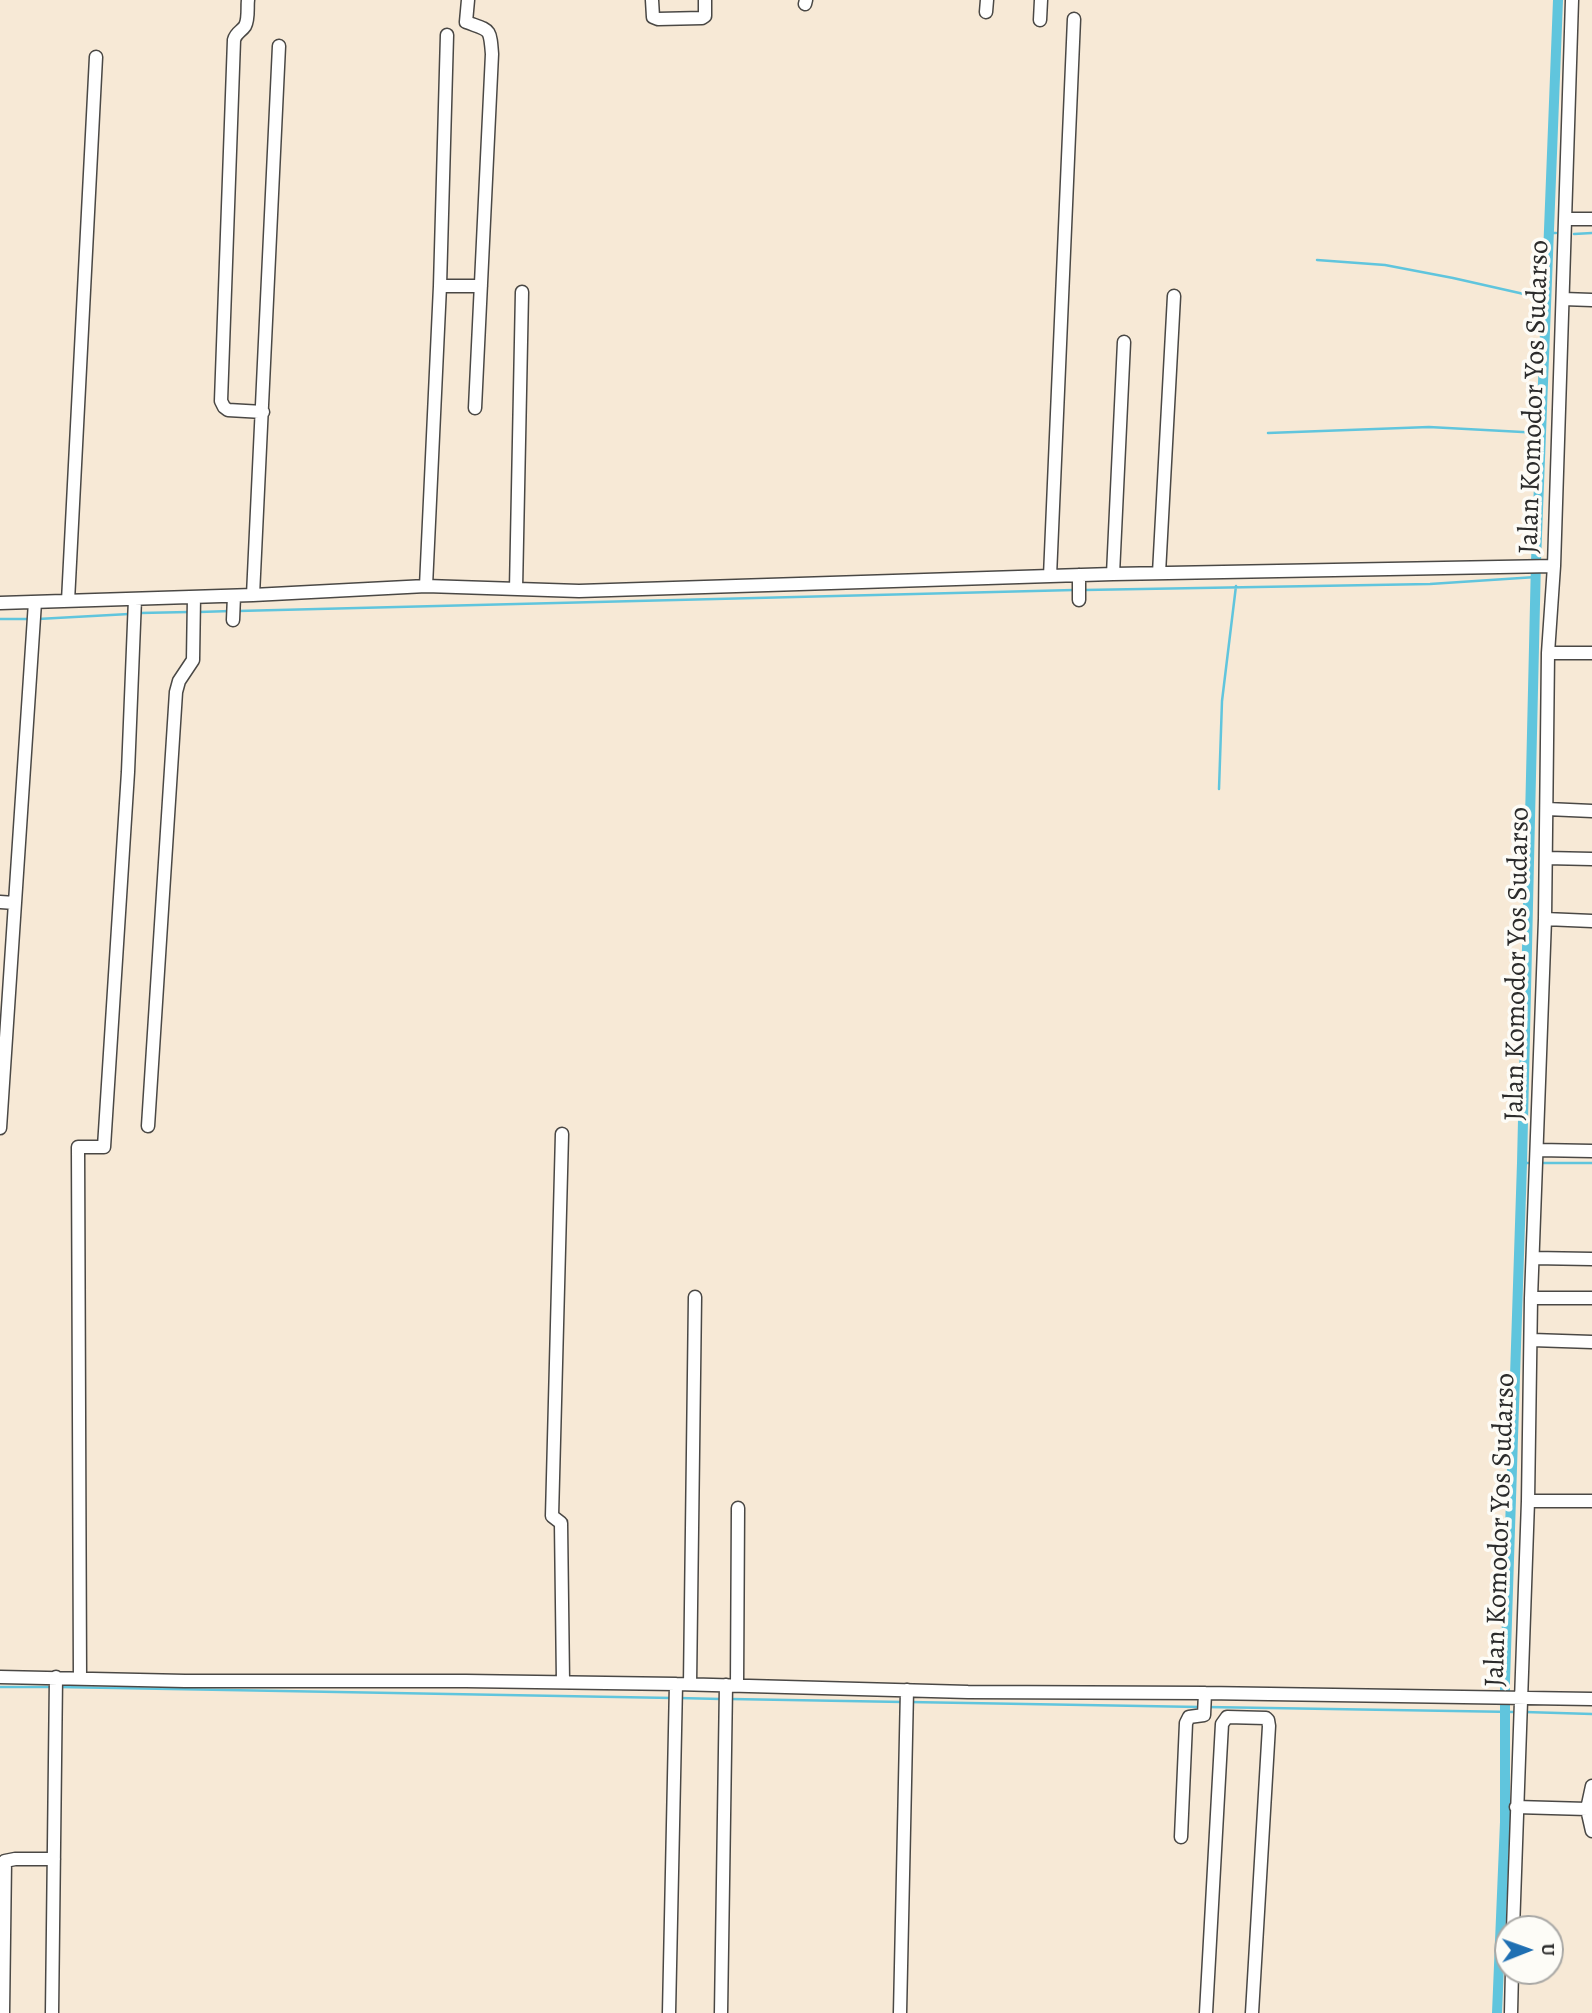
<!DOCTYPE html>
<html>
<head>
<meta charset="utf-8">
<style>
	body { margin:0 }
	#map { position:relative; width:1592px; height:2013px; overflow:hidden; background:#f7e9d6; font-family:Alegreya,serif }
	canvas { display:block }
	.north { position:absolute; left:1494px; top:1915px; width:70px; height:70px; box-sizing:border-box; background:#fdfcf7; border:2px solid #a9a8a5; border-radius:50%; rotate:89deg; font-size:19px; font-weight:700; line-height:28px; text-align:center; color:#2b2b2b }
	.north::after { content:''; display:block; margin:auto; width:24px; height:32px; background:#1f6fb2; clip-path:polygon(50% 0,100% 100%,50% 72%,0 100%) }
</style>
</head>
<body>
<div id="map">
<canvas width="1592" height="2013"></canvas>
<div class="north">U</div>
</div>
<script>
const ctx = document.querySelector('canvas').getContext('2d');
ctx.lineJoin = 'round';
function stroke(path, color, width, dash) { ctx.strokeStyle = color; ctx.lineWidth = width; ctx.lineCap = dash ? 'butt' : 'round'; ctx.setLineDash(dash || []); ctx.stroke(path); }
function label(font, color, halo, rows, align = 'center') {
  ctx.font = font + ' Alegreya,serif'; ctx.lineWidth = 7; ctx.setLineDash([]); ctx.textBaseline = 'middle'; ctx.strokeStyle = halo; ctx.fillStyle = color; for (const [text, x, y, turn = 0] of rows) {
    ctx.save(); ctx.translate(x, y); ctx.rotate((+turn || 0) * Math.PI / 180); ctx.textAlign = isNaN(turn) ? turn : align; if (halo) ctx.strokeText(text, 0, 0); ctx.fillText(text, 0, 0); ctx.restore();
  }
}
stroke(new Path2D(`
	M1549,233H1556
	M1574,234L1592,233
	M1317,260L1385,265L1453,278L1546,299
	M1268,433L1429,427L1541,433
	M1084,590L1430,584L1536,577
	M238,611L1074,590
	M199,612L231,611
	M140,613L189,612
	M0,619H28
	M38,619L129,614
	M1219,789L1222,701L1236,586
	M1522,1163H1533
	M1540,1163H1592
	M0,1687H52
	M59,1687L672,1698
	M678,1698L721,1699
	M731,1699L903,1702
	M909,1702L1200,1707
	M1207,1707L1515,1712
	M1525,1712L1592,1714`), '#60c5dd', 2.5);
stroke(new Path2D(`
	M1497,2013L1505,1822V1681L1522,1163L1536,561L1558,0`), '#60c5dd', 10);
const minor = new Path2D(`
	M248,0C247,7 249,19 245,26C241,32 236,32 234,40L221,401L224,407L228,410L263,412
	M468,0L466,22C490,31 490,27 492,54L475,408
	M652,0L653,17L658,19L702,18L705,16V0
	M805,4L806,0
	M986,12L987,0
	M1040,20L1041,0
	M1566,219H1592
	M440,286H481
	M1563,299L1592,300
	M1159,573L1174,296
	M1113,574L1124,342
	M1079,575V600
	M1050,576L1074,19
	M426,586L440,286L447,35
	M516,589L522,292
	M253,595L279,46
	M68,601L96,57
	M0,603L253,595L426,586L579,591L1113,574L1554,566
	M233,620L234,596
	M1548,653H1592
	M1547,809L1592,811
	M1546,858L1592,859
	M0,902L15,903
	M1545,919L1592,921
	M148,1126L176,692L179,681L193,660L194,597
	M0,1128L35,602
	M562,1134L552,1516L561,1523L563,1682
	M1538,1150L1592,1151
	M1533,1258L1592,1259
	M1531,1298H1592
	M1532,1340L1592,1342
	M1528,1501H1592
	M0,1677L185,1681H466L676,1684L968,1692L1205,1693L1592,1699
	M80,1678L78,1147H104L128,772L135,599
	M690,1684L695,1297
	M737,1685L738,1508
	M1592,1786L1587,1809L1592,1831
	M1516,1807L1587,1809
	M1181,1837L1186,1723L1189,1717L1204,1715L1205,1693
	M1513,1929L1528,1501L1531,1298L1545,919L1548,653L1554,566L1572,0
	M3,2013L5,1861L15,1859H54
	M52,2013L56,1677
	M669,2013L676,1684
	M721,2013L726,1685
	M900,2013L907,1690
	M1206,2013L1222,1724L1227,1717L1266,1718L1268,1720L1269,1726L1252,2013
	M1511,2013L1512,1971`);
stroke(minor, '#4a4845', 15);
stroke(minor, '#fff', 12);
label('28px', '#2b2b2b', '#fdfcf7', [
	["Jalan Komodor Yos Sudarso",1535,397,-88],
	["Jalan Komodor Yos Sudarso",1518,964,-89],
	["Jalan Komodor Yos Sudarso",1501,1530,-88]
]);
</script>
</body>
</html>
